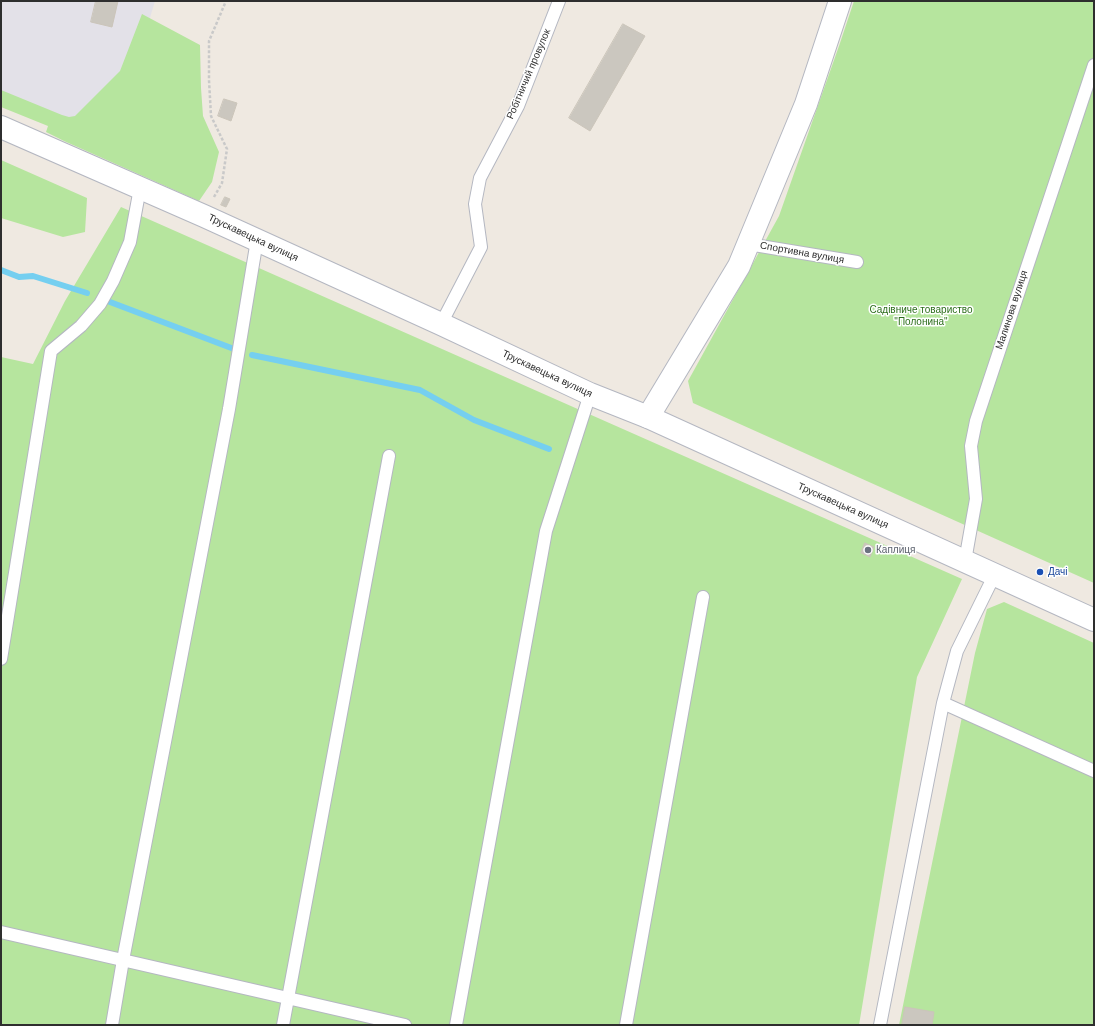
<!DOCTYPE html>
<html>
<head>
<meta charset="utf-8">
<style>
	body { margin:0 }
	#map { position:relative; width:1095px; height:1026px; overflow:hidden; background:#efe9e1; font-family:Arial,sans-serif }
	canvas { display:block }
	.frame { position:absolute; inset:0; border:2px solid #2e2e2e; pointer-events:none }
</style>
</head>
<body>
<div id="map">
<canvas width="1095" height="1026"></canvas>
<div class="frame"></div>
</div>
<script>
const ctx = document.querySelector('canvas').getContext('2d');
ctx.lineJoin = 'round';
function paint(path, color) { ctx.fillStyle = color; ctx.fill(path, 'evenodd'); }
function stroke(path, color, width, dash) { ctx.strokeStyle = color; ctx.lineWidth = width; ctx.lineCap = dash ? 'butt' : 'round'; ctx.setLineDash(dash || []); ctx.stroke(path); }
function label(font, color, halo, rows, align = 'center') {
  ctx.font = font + ' Arial,sans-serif'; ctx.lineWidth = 3; ctx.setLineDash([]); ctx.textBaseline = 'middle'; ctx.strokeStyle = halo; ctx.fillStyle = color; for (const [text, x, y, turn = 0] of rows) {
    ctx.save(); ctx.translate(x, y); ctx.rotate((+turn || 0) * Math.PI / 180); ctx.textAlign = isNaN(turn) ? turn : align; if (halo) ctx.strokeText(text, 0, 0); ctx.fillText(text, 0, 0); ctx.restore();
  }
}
paint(new Path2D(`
	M1,1H155L113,141L1,95Z`), '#e3e1e8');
paint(new Path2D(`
	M854,1H1094V583L693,403L688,381L779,216L839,46Z
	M142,14L200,45L201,88L203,116L219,152L212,182L199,201L64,141L46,132L48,126L1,107V90L62,115L69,117L75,116L120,71Z
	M1,160L87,198L85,232L63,237L1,218Z
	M121,207L962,579L917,677L859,1025H1V357L33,364L65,301Z
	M1004,602L1094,643V1025H899L975,653L987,609Z`), '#b6e59e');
stroke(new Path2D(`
	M1,270L19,277L33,276L87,293
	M110,302L234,349
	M252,355L420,390L474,420L549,449`), '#75cff0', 6);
const building = new Path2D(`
	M96,1H118L112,27L91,22Z
	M623,24L645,36L590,131L569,118Z
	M224,99L237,103L231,121L218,116Z
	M225,197L230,199L226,207L221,205Z
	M865,543L874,547L870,557L861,553Z
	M905,1007L934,1012L932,1025H902Z`);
paint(building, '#cbc7bf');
stroke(building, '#cbc5ba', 1);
const lane = new Path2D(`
	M748,244L857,262
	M441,324L481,247L475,204L480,178L518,106L559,1
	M965,561L976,499L971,446L976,421L1094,65
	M1,659L51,351L81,326L100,304L113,281L130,242L140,188
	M943,703L1094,771
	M1,932L405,1025
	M112,1025L123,960L229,409L257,240
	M283,1025L389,456
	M456,1025L546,531L590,394
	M626,1025L703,597
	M880,1025L943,703L957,651L994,576`);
const street = new Path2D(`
	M648,417L739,266L806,104L840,1`);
const secondary = new Path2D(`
	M1,127L204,216L441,324L590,394L648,417L1094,620`);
stroke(lane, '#b4b7c1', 14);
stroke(street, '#b4b7c1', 24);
stroke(secondary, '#b4b7c1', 24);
stroke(new Path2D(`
	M214,197L222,183L227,149L211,116L209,80V41L226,1`), '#c9c9c9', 2.5, [3, 2]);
stroke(lane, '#fff', 12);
stroke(street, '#fff', 22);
stroke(secondary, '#fff', 22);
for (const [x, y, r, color] of [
	[868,550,4,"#6b7280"],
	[1040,572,4,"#1a4fb4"]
]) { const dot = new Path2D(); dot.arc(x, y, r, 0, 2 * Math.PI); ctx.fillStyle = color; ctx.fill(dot); stroke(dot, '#fff', 1.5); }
label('10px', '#2e2e2e', '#fff', [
	["Робітничий провулок",529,74,-67],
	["Трускавецька вулиця",253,238,25],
	["Спортивна вулиця",802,253,10],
	["Малинова вулиця",1012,310,-72],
	["Трускавецька вулиця",547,374,25],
	["Трускавецька вулиця",843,506,24]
]);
label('10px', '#2c6e1b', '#fff', [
	["Садівниче товариство",921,310],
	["\"Полонина\"",921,322]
]);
label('10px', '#5b616d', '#fff', [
	["Каплиця",876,550]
], 'left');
label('10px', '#164399', '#fff', [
	["Дачі",1048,572]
], 'left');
</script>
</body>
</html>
